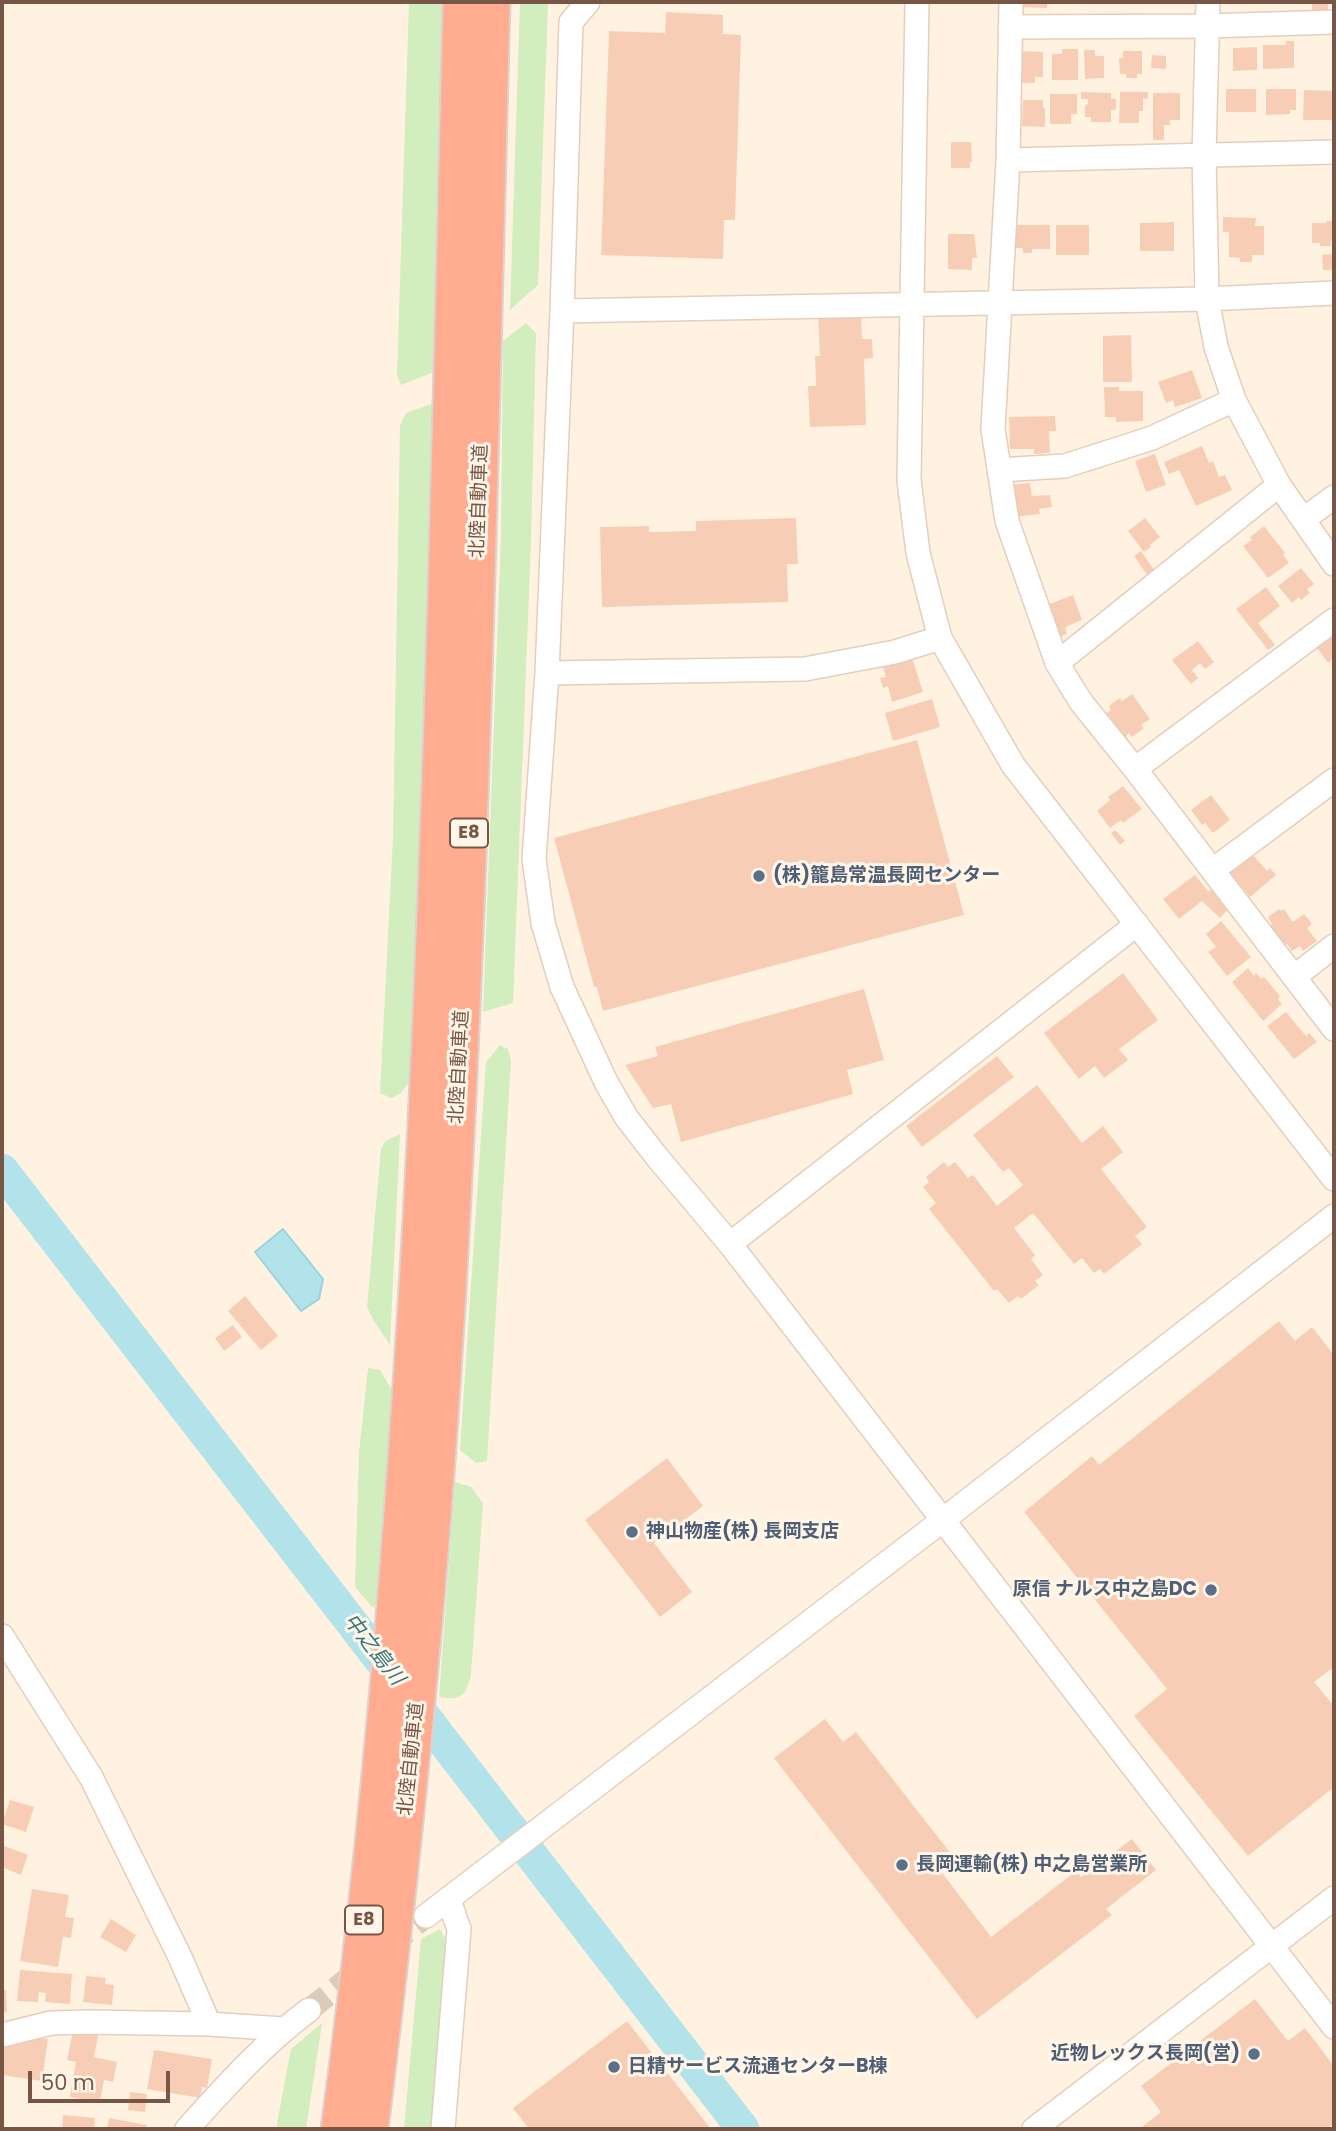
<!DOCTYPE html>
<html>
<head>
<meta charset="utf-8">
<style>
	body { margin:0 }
	#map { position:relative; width:1336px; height:2131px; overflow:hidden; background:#fff2e1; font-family:Poppins,sans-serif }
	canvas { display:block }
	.frame { position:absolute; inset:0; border:4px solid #785645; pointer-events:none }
	.scale { position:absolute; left:28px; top:2071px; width:142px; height:32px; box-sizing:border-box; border:4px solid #785645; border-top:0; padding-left:9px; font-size:21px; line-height:24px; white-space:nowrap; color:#785645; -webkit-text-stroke:5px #fff6e9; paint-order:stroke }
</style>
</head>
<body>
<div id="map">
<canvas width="1336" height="2131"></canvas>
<div class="frame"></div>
<div class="scale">50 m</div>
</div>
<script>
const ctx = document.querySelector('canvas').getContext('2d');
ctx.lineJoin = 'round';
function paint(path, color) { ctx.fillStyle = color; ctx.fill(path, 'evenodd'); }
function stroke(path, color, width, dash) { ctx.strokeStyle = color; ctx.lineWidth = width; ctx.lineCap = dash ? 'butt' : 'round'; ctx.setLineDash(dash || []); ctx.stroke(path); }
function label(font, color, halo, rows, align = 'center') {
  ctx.font = font + ' Poppins,"Noto Sans JP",sans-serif'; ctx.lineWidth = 6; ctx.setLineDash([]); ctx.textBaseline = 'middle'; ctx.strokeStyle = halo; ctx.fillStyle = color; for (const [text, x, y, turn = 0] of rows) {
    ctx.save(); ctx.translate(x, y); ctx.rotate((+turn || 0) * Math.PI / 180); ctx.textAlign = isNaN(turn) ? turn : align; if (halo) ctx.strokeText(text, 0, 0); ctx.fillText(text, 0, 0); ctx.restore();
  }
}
paint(new Path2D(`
	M409,2H442L439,370L401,385L397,375Z
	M520,2H548L538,285L510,310Z
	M526,323L536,333L531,540L513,1003L483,1012L501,538L503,341Z
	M436,402L410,1081L401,1093L391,1098L380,1093L393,837L400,426L406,413Z
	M500,1045L508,1049L511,1060L487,1461L476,1463L460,1450L486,1062Z
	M400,1134L390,1345L374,1321L367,1307L381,1149L385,1141Z
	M368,1368L380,1370L396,1397L382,1595L373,1608L355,1587L359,1453Z
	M455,1482L471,1487L483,1503L471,1675C466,1696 461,1701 439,1697Z
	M440,1929L448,1944L433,2129H404L421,1939Z
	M322,2023L306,2129H276L291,2049Z`), '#d2edbe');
const water = new Path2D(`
	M283,1229L323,1279L319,1299L301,1311L255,1252Z`);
paint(water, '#b3e3ea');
stroke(water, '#98d4dd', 2);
stroke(new Path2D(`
	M2,1170L743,2129`), '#b3e3ea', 33);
paint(new Path2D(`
	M1021,2H1048L1047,8L1021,7Z
	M1312,2H1328V11L1312,10Z
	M666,12L723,15V34L741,35L735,220H724L723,259L601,255L609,31L665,33Z
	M1286,41H1294V68L1263,69V45H1286Z
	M1257,47V70L1233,71V48Z
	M1062,49H1078V80H1052V54H1062Z
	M1084,50H1095V56H1104V78L1085,79Z
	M1018,51L1043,52V77H1035V83H1017Z
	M1123,51H1142V74H1137V78H1126V74H1120L1119,58H1123Z
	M1152,55L1166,56V69L1151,68Z
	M1226,89H1256V112H1226Z
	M1266,89H1296V110H1290V114L1266,115Z
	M1304,90L1334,91V120H1303Z
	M1081,92L1111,93V99H1116V110H1111V122H1091V117H1085V105L1088,104V99H1081Z
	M1120,92H1148V99L1143,98V111H1139V123H1119Z
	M1153,93H1180V120H1170V125H1164V140H1153Z
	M1050,94H1077V114H1071V124H1050Z
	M1023,100H1043V108H1045V127L1022,126Z
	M951,142H971L972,162H970V168H951Z
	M1223,217L1256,218L1255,226H1264V255H1252V262H1240V258L1229,257V232H1223Z
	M1326,221H1334V241H1331V246H1320V243H1312V223H1326Z
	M1174,222V251H1140V223Z
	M1015,225H1050V249H1032V253H1023V248H1015Z
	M1056,225H1089V255H1056Z
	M948,234H974L977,258H972V270L948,269Z
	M1334,254V270H1323L1322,255Z
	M861,315L862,339H872L873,358L864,359L866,425L810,427L808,386H816L815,356H820L818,317Z
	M1131,335L1132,382H1103V336Z
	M1192,370L1202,398L1175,407L1173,400L1166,403L1158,382Z
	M1104,387H1119V391H1143V421L1116,422V417H1105Z
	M1055,416L1056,431H1049L1050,453L1034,454V449H1010L1009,417Z
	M1202,446L1209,463L1213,461L1219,477L1225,475L1232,490L1196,506L1179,470L1169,474L1164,462Z
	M1155,454L1166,485L1146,492L1135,461Z
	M1030,483L1032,496L1050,495L1052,507L1039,509L1040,514L1015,517L1011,485Z
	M796,518L798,564H787L788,602L602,607L600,527L649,526V532L696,531V521Z
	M1145,518L1160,537L1150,545L1151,547L1144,552L1128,531Z
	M1264,526L1285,553L1283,555L1289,563L1268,578L1243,546L1252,540L1250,537Z
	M1141,551L1156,573L1149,578L1134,556Z
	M1301,568L1314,584L1307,589L1310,593L1301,600L1299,597L1292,603L1278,586Z
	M1266,587L1280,606L1258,623L1275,645L1268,650L1236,609Z
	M1073,595L1082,620L1065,627L1067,634L1054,639L1042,607Z
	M1327,632L1331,637L1334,635V658L1328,663L1313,642Z
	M1198,641L1214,662L1205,669L1200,663L1192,670L1198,678L1191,684L1172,660Z
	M912,658L923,692L892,702L888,686L883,688L880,678L886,677L883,667Z
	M1132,694L1150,719L1141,725L1144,728L1132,737L1129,733L1126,736L1129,740L1124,743L1117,733L1120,731L1107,713L1111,710L1109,706L1120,698L1122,701Z
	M932,699L940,727L893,741L885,713Z
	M917,740L964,915L603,1011L597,987H594L554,838Z
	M1123,786L1142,809L1123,823L1121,820L1110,828L1097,811L1110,800L1108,797Z
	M1211,795L1230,820L1213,833L1205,823L1202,825L1191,810Z
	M1115,830L1125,841L1120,845L1111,833Z
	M1252,854L1267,871L1270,868L1276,875L1250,897L1230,873Z
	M1195,875L1208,891L1211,890L1228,909L1220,918L1202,901L1179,919L1163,899Z
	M1279,909L1281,911L1284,909L1293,922L1304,914L1312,924L1307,928L1317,941L1303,951L1300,946L1292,951L1287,944L1283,946L1268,927L1272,924L1268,917Z
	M1221,921L1251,957L1227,976L1208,952L1216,947L1206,934Z
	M1248,968L1254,976L1256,973L1261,979L1264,977L1280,996L1278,999L1282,1004L1263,1021L1232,982Z
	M1123,973L1158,1020L1119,1049L1128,1060L1104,1078L1095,1066L1079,1079L1044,1033Z
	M864,989L884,1060L847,1070L853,1094L681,1142L671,1104L653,1108L625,1065L658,1056L655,1047Z
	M1286,1012L1306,1036L1309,1033L1317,1042L1294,1059L1267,1026Z
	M997,1056L1014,1077L922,1147L906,1126Z
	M1037,1085L1082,1143L1103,1126L1123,1152L1101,1169L1147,1227L1135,1236L1142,1244L1104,1274L1100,1269L1094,1273L1082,1258L1074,1264L1033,1213L1014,1228L1035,1255L1031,1259L1043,1275L1035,1281L1039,1285L1021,1299L1018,1296L1009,1303L997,1289L994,1291L929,1209L936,1203L923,1187L929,1182L926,1177L944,1162L948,1167L955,1162L968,1178L973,1175L997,1206L1023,1185L1009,1168L1003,1172L973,1135Z
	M245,1296L278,1336L261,1350L228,1311Z
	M1279,1321L1295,1341L1312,1327L1334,1355V1673L1331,1669L1314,1682L1334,1706V1787L1248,1856L1134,1716L1167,1689L1024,1512L1092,1456L1099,1465Z
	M233,1325L242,1337L224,1351L215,1338Z
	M667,1458L703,1506L654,1543L692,1592L660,1617L585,1520Z
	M825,1719L843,1742L856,1732L955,1859L940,1870L991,1937L1076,1871L1081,1877L1132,1839L1156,1870L1106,1909L1112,1915L977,2019L774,1758Z
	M10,1800L34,1807L26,1832L2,1824Z
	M2,1845L28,1855L21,1875L2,1867Z
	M32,1889L69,1895L65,1917L74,1918L71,1938L63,1937L58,1967L20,1961Z
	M111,1919L136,1935L126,1952L100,1937Z
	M20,1970L72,1974L70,2004L45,2002L46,1993L39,1992L38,2002L17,2001Z
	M86,1976L106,1978L105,1984L114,1985L112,2005L83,2002Z
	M2,1990H6L7,2012H2Z
	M1255,1999L1288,2041L1305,2028L1334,2066V2124L1327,2129H1139L1161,2112L1141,2086Z
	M627,2021L711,2129H529L513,2108Z
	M74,2026L99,2031L94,2057L117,2062L113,2082L104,2080L100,2102L70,2097L76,2062L67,2060Z
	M17,2035L48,2039L42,2081L2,2075V2042L16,2044Z
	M154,2050L212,2059L207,2088L202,2087L200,2098L147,2089Z
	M130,2092L147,2094L145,2112L128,2110Z
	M63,2115L95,2118L94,2129H62Z
	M109,2118L147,2125L146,2129H107Z`), '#f7ceb5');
stroke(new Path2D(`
	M309,2010L426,1916`), '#ddcbba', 23, [23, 11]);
const minor = new Path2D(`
	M588,2L571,22L562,311L547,673L534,859L543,923L562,987L606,1082L626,1117L657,1157L730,1244L1334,2027
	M917,2L909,480L918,553L940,638L1013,765L1334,1179
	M1011,2L1008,160L993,429L1007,521L1057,663L1081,702L1135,769L1334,1029
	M1208,2L1204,155L1207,299L1216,347L1234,400L1279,485L1334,564
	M1010,27L1208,26L1334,22
	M1008,160L1334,152
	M562,311L1207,299L1334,293
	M999,470L1065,466L1152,438L1234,400
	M1304,519L1334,497
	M1057,663L1279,485
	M547,673L805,669L895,652L940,638
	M1135,769L1334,620
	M1213,870L1334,780
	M1294,977L1334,946
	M730,1244L1137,924
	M2,1636L91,1777L180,1957L209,2024
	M426,1916L943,1520L1334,1216
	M2,2035L51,2023L89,2022L209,2024L283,2029
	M187,2129C225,2087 263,2044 309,2010
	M443,2129L459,1929L449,1900
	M1034,2129L1334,1898`);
const highway = new Path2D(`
	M338,2129C380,1821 404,1511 421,1201C442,802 450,402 460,2
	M371,2129C399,1902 423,1675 439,1447C472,966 480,484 493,2`);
stroke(minor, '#e4cebc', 26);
stroke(highway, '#dcd3cf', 37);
stroke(minor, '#fff', 23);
stroke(highway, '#ffac91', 33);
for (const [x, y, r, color] of [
	[759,876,7,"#5c6f8a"],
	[632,1532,7,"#5c6f8a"],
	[1211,1590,7,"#5c6f8a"],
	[902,1865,7,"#5c6f8a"],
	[1254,2054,7,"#5c6f8a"],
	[614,2067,7,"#5c6f8a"]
]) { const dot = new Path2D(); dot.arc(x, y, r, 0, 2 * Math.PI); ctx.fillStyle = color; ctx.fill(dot); stroke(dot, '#fff6e9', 2.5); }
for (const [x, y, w] of [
	[469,833,38],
	[364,1920,38]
]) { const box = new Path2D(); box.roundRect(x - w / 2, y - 14.5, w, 29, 5); ctx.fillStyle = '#fff6e9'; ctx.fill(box); stroke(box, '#785645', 2); }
label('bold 18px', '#785645', null, [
	["E8",469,833],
	["E8",364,1920]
]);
label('19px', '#785645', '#fff6e9', [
	["北陸自動車道",480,501,-88],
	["北陸自動車道",460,1067,-87],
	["北陸自動車道",412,1759,-84]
]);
label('bold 19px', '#4e5e75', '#fff6e9', [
	["(株)籠島常温長岡センター",773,876],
	["神山物産(株) 長岡支店",646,1532],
	["原信 ナルス中之島DC",1197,1590,"right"],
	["長岡運輸(株) 中之島営業所",916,1865],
	["近物レックス長岡(営)",1240,2054,"right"],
	["日精サービス流通センターB棟",628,2067]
], 'left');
label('italic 21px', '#37757f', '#fff6e9', [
	["中之島川",373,1650,52]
]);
</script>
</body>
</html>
